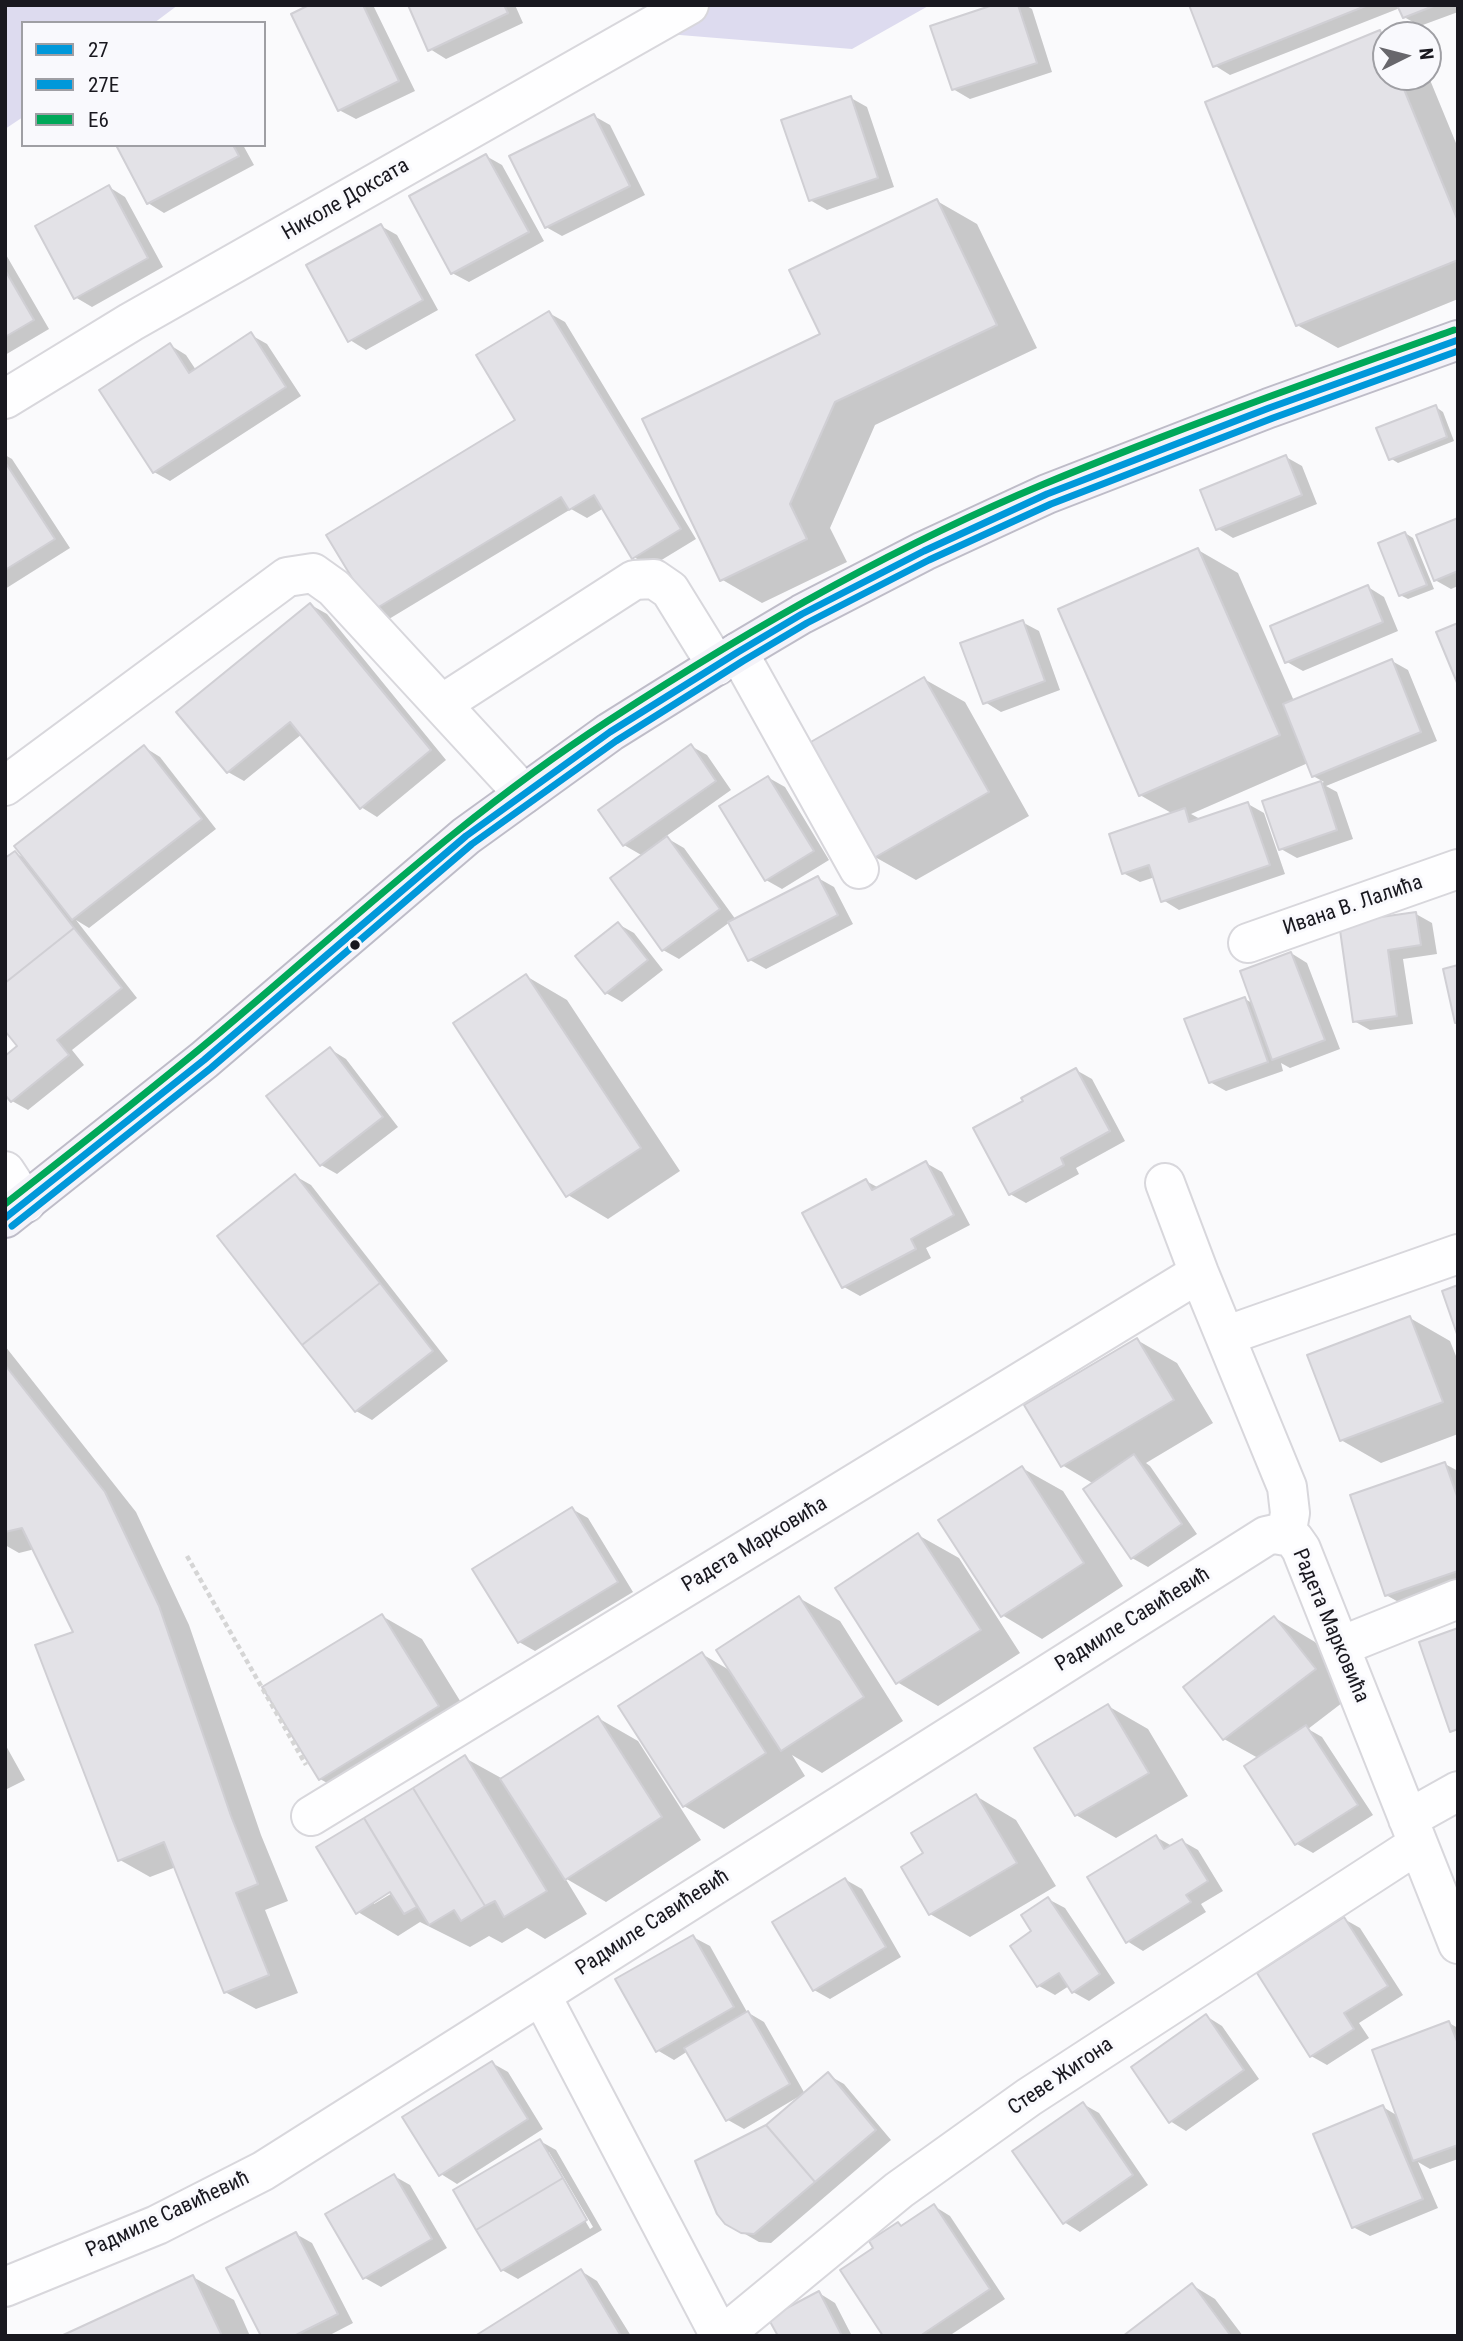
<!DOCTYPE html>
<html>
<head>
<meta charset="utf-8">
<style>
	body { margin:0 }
	#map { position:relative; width:1463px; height:2341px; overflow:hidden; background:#fafafc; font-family:"Roboto Condensed",sans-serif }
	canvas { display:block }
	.frame { position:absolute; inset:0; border:7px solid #19181f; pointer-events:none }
	.legend { position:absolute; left:21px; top:21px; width:245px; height:126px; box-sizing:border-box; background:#f9f9fd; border:2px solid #9f9fa4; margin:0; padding:9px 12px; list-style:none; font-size:21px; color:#19181f }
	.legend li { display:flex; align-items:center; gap:14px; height:35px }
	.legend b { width:35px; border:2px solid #9f9fa4 }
	.north { position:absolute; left:1372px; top:21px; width:70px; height:70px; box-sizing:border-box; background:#f9f9fd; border:2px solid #9f9fa4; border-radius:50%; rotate:84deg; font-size:19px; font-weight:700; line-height:28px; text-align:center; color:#19181f }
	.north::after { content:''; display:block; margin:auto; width:24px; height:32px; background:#68676c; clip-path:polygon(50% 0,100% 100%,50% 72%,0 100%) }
</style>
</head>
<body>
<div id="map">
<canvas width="1463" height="2341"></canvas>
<div class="frame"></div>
<ul class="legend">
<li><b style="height:9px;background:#0098da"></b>27</li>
<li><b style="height:9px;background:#0098da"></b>27E</li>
<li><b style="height:9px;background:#00a859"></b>E6</li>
</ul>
<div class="north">N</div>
</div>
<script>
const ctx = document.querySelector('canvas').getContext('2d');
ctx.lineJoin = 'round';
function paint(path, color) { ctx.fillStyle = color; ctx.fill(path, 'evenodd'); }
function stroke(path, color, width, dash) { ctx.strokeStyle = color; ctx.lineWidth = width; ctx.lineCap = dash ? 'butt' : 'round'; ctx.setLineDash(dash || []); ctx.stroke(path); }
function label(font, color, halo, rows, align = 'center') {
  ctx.font = font + ' "Roboto Condensed",sans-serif'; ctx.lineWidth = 6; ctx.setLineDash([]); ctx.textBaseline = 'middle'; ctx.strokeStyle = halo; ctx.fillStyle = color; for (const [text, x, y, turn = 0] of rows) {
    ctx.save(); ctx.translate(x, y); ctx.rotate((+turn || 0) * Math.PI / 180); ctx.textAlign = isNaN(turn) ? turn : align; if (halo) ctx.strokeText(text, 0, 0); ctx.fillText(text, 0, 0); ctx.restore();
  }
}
paint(new Path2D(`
	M5,5H178L154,23H23V117L5,129Z
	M689,5H930L852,49L643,32Z`), '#dddbef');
paint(new Path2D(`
	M313,5H373L415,91L356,119L339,110Z
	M410,5H515L523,23L446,59L430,49Z
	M999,5H1025L1032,9L1052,72L970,99L953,89Z
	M1193,5H1458V12L1420,26L1404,17L1400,8L1230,75L1214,65Z
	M1380,32L1386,36V77H1428V75L1458,148V299L1338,348L1297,325Z
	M851,98L867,107L894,187L827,210L810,200Z
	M594,116L610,125L645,195L562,236L546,227Z
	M118,145H243L254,165L164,213L148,203Z
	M486,156L502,165L544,241L469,282L452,273Z
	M109,187L125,197L163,267L92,307L75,297Z
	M937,201L977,224L1037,348L875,425L830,528L847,562L762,603L721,579L822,335Z
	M381,226L397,235L438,310L366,350L350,340Z
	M5,253L49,329L5,355Z
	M549,313L565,322L696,539L650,567L634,557L604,508L587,518L571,509L389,619L373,610L518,421Z
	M251,335L267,344L301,396L170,481L154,472L170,345L186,355L196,370Z
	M1436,407L1443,412L1454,441L1398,463L1390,458Z
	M5,455L12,459L70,548L5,589Z
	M1286,457L1302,466L1317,504L1233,538L1217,528Z
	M1458,520V586L1451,589L1435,580Z
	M1405,533L1413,538L1434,589L1408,599L1400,595Z
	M1198,550L1238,573L1294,701L1392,661L1408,670L1437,741L1326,786L1337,792L1353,839L1297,858L1281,849L1265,803L1324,782L1313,776L1308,763L1191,814L1202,820L1248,804L1264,813L1285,874L1179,910L1163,900L1155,877L1140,882L1123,873L1173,814L1140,795Z
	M1368,587L1384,597L1398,631L1303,671L1287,662Z
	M311,605L327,614L446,760L377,817L361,807L302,734L244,781L228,772Z
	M1022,622L1039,631L1060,690L1001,712L985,702Z
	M924,679L965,702L1029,816L916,880L875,857Z
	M691,746L707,755L731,790L665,837L684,848L736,920L818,878L834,887L853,924L766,969L750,960L730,922L679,959L663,950L643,856L624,845Z
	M144,747L160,757L216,829L89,928L76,920L137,998L72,1050L84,1065L28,1110L12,1101L19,1046L15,853L28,860Z
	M769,778L785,787L829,860L782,889L766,880Z
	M1416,914L1432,923L1437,954L1403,959L1413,1024L1370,1030L1354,1021L1341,924Z
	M618,924L634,933L663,970L622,1002L606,993Z
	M1291,953L1307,963L1340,1049L1290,1068L1281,1063L1283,1071L1226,1091L1210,1082L1245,999L1254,1004Z
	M526,976L567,1000L680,1171L608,1219L568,1195Z
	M330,1049L346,1059L398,1127L337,1174L321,1165Z
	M1076,1070L1092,1079L1125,1141L1076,1168L1079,1174L1026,1203L1010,1194Z
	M926,1163L942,1172L970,1225L926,1248L931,1258L860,1296L844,1287L866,1181L879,1188Z
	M295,1176L311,1185L448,1361L372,1420L356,1411Z
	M1410,1318L1450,1341L1458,1361V1434L1381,1463L1341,1440Z
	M1137,1340L1177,1363L1213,1423L1146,1463L1150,1466L1197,1534L1148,1567L1132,1558L1094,1484L1062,1465Z
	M5,1346L136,1512L189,1625L261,1835L288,1901L265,1910L298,1993L256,2009L225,1992L176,1867L150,1877L120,1860L75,1633L35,1549L19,1553L5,1545Z
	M1445,1464L1458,1471V1607L1427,1618L1386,1595Z
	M1022,1468L1063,1491L1123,1586L1042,1639L1002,1615Z
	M572,1509L588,1518L633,1592L535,1651L519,1642Z
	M918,1535L959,1558L1020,1653L938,1706L897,1682Z
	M799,1598L840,1621L903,1721L822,1773L792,1755L805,1776L724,1829L684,1806L702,1654L731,1671Z
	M382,1616L422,1639L478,1730L361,1802L320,1779Z
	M1275,1618L1315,1642L1355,1693L1308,1729L1322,1737L1373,1815L1313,1853L1297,1844L1246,1766L1258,1758L1224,1739Z
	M1108,1706L1148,1729L1188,1796L1116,1838L1076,1815Z
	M598,1718L638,1741L701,1840L606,1902L565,1878L587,1914L545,1939L527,1928L502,1943L489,1936L470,1947L420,1922L398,1936L358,1912L319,1848L465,1758L503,1779ZM397,1886L399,1889L374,1904V1900Z
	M5,1744L25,1780L5,1790Z
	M976,1796L1016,1820L1056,1886L970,1937L930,1914L926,1854Z
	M1156,1837L1172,1846L1182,1841L1198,1850L1223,1891L1201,1904L1206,1912L1143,1951L1127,1941Z
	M846,1880L862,1889L901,1957L830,1999L814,1990Z
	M1048,1899L1065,1908L1115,1983L1089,2001L1073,1992L1069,1986L1055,1995L1039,1986L1012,1947L1034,1931Z
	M1344,1919L1360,1928L1403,1995L1359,2023L1369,2038L1327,2065L1311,2056Z
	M693,1937L710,1946L747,2012L764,2022L805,2094L828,2075L844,2084L891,2140L771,2243L759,2242L726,2223L767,2126L798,2097L744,2129L728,2120L688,2051L674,2060L657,2050Z
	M1206,2016L1222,2026L1259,2079L1186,2131L1170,2121Z
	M1449,2023L1458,2028V2159L1430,2169L1418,2162L1438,2208L1370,2236L1353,2227L1383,2107L1398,2116Z
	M492,2063L508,2072L543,2129L457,2184L441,2174Z
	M1083,2104L1099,2113L1148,2185L1080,2232L1064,2222Z
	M540,2141L556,2150L602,2230L518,2279L502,2270ZM545,2152H549L593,2227L590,2229Z
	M394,2176L410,2185L447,2248L381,2287L365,2278Z
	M934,2206L950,2216L1005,2299L949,2336H885L875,2248L898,2224L903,2227Z
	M296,2234L312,2243L353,2323L328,2336H263Z
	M581,2271L597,2281L631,2336H479Z
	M193,2277L234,2300L250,2336H65Z
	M1192,2285L1215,2299L1243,2336H1126Z
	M819,2293L835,2303L852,2336H780Z`), '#0003');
const building = new Path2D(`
	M309,5H363L399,81L338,111L291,14Z
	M408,5H504L508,13L428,51Z
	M993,5H1018L1037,63L952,90L930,26Z
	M1189,5H1368L1213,67Z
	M1397,5H1436L1403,18Z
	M1380,30L1386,45V77H1399L1458,221V260L1296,326L1205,102Z
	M851,96L878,178L809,201L781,120Z
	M594,114L630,186L545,228L509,156Z
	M116,145H233L239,156L147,204Z
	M486,154L529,232L451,274L409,196Z
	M109,185L148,258L74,299L35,226Z
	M937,199L997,325L835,402L790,504L807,539L720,581L642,419L820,334L789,270Z
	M381,224L423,300L348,342L306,265Z
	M5,270L34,320L5,337Z
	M549,311L681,529L632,559L594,495L569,510L561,497L372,611L326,535L515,420L476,355Z
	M251,332L286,387L153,473L99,390L170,343L189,373Z
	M1436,405L1447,437L1389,460L1376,428Z
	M1286,455L1302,495L1216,530L1200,490Z
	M5,462L55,539L5,570Z
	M1458,518V571L1434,581L1416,535Z
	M1405,532L1427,585L1399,596L1378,543Z
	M1198,548L1280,735L1139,796L1058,609Z
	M1368,585L1383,622L1285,663L1270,626Z
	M310,603L431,750L360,809L290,722L227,773L176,712Z
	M1023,620L1045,681L983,704L960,643Z
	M1458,623V685L1436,632Z
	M1392,659L1421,732L1312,777L1283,704Z
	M924,677L989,792L874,858L809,743Z
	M691,744L716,781L623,846L598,810Z
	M144,745L202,819L72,920L14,846Z
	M768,776L814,851L765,881L719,806Z
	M1321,781L1337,830L1279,850L1262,801Z
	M1248,802L1270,865L1161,902L1149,865L1122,874L1109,834L1185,808L1189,822Z
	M667,836L720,909L662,951L610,878Z
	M15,851L74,928L5,983V858Z
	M818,876L838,915L748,961L728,922Z
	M1416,912L1421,945L1388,950L1397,1016L1353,1022L1339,923Z
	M618,922L648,960L605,994L575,956Z
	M74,928L122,988L57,1040L69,1055L11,1102L5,1095V1056L17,1046L5,1031V983Z
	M1291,952L1325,1040L1272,1060L1240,971Z
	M1458,965V1023H1455L1443,969Z
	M526,974L641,1148L566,1197L453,1023Z
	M1245,997L1268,1062L1209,1083L1184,1019Z
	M330,1047L383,1117L320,1166L266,1096Z
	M1076,1068L1110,1131L1061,1158L1064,1165L1009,1195L973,1128L1023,1101L1021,1098Z
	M926,1161L954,1215L911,1239L916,1249L842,1288L802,1213L866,1179L872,1190Z
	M295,1174L380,1283L302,1345L217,1236Z
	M380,1283L433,1351L355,1412L302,1345Z
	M1458,1285V1337L1442,1291Z
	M1410,1316L1443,1402L1340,1441L1307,1355Z
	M1137,1338L1174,1400L1061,1467L1024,1405Z
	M5,1365L105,1492L159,1606L231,1816L258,1884L236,1893L269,1975L224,1993L164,1842L118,1861L35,1645L73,1632L22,1528L5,1532Z
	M1134,1454L1182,1524L1131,1559L1083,1489Z
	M1445,1462L1458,1499V1571L1385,1596L1350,1495Z
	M1022,1466L1084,1563L1001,1617L938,1520Z
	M572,1507L618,1582L518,1643L472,1569Z
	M918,1533L981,1630L896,1684L835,1588Z
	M799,1596L864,1697L781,1751L716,1650Z
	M382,1614L439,1706L319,1780L262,1687Z
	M1274,1616L1316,1669L1223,1740L1183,1687Z
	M1458,1628V1729L1450,1732L1419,1642Z
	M702,1652L766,1753L683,1807L618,1706Z
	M1108,1704L1149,1773L1075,1816L1034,1748Z
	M598,1716L662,1817L565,1880L500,1779Z
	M1306,1725L1358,1805L1295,1845L1244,1766Z
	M465,1755L547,1891L504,1917L495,1901L485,1906L413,1788Z
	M413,1788L485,1906L461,1921L454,1910L429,1925L364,1818Z
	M976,1794L1017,1863L929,1915L901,1867L923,1853L911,1833Z
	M364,1818L417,1907L404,1914L390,1892L356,1914L316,1847Z
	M1156,1835L1164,1849L1182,1839L1208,1881L1186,1895L1191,1902L1126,1943L1087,1877Z
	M845,1878L886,1947L813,1991L772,1922Z
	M1048,1897L1100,1974L1072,1993L1059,1973L1037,1987L1010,1946L1031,1931L1021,1915Z
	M1344,1917L1388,1986L1344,2013L1354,2029L1310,2057L1257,1973Z
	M693,1935L734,2007L656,2052L615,1979Z
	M748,2011L790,2084L726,2121L684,2048Z
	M1206,2014L1244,2070L1169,2123L1131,2067Z
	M1449,2021L1458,2044V2145L1413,2161L1372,2050Z
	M492,2061L528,2119L439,2176L402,2117Z
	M828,2072L876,2130L815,2182L766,2125Z
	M1083,2102L1133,2175L1063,2224L1012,2151Z
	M1383,2105L1423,2199L1352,2228L1313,2134Z
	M766,2125L815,2182L754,2234L741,2233L725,2224L717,2214L695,2161Z
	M540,2139L563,2178L476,2230L453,2190Z
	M394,2174L432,2239L363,2279L325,2214Z
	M563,2178L587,2220L501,2271L476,2230Z
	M934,2204L990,2289L920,2336H883L840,2270L873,2248L869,2241L898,2222L901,2226Z
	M296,2232L338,2314L294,2336H261L226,2268Z
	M581,2269L621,2336H475L537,2297Z
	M193,2275L222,2336H61Z
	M1192,2283L1231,2336H1123Z
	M819,2291L842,2336H778L768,2318Z`);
paint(building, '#e3e2e7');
stroke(building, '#d0cfd4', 2);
const minor = new Path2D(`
	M5,399L131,322L689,5
	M738,652L859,869
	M442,704L634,580L654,579L670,590L717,666
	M5,786L287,577L313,573L334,588L524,794
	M1248,943L1458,869
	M5,1171L26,1203
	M1165,1183L1199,1273L1287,1487L1290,1513L1286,1536L1294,1539L1301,1549L1458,1944
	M1225,1336L1458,1254
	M1341,1646L1458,1599
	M311,1816L1199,1273
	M1408,1819L1458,1791
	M541,1995L720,2336
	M5,2287L157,2225L263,2171L1266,1536L1275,1534L1286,1536
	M722,2336L899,2190L1029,2097L1418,1844`);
const major = new Path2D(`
	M5,1218L204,1060L466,836L610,732L738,652L802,614L924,551L1047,494L1269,408L1458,340`);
stroke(minor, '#d8d7dc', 42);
stroke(major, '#bebcc8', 42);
stroke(new Path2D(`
	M187,1556L306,1765`), '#d5d5d5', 4.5, [5, 3.5]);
stroke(minor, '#fefeff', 38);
stroke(major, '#f4f3f9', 38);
stroke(new Path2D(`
	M5,1218L204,1060L466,836L610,732L738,652L802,614L924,551L1047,494L1269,408L1458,340`), '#0098da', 7);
stroke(new Path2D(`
	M12,1226L211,1068L472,844L616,741L743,661L807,623L929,560L1051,504L1273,418L1458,351`), '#0098da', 7);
stroke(new Path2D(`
	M5,1204C84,1142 163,1081 239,1016C359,914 475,807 608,721C746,631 891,548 1044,484C1179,428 1317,379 1454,330`), '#00a859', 7);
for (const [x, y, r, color] of [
	[355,945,6,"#19181f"]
]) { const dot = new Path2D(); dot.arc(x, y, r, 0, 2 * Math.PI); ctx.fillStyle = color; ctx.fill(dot); stroke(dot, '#f9f9fd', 2.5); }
label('21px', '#19181f', '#f9f9fd', [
	["Николе Доксата",346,200,-30],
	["Ивана В. Лалића",1353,906,-19],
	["Радета Марковића",755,1545,-31],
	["Радмиле Савићевић",1133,1620,-32],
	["Радета Марковића",1330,1626,67],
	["Радмиле Савићевић",653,1923,-33],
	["Стеве Жигона",1061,2077,-34],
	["Радмиле Савићевић",168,2215,-25]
]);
</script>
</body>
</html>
